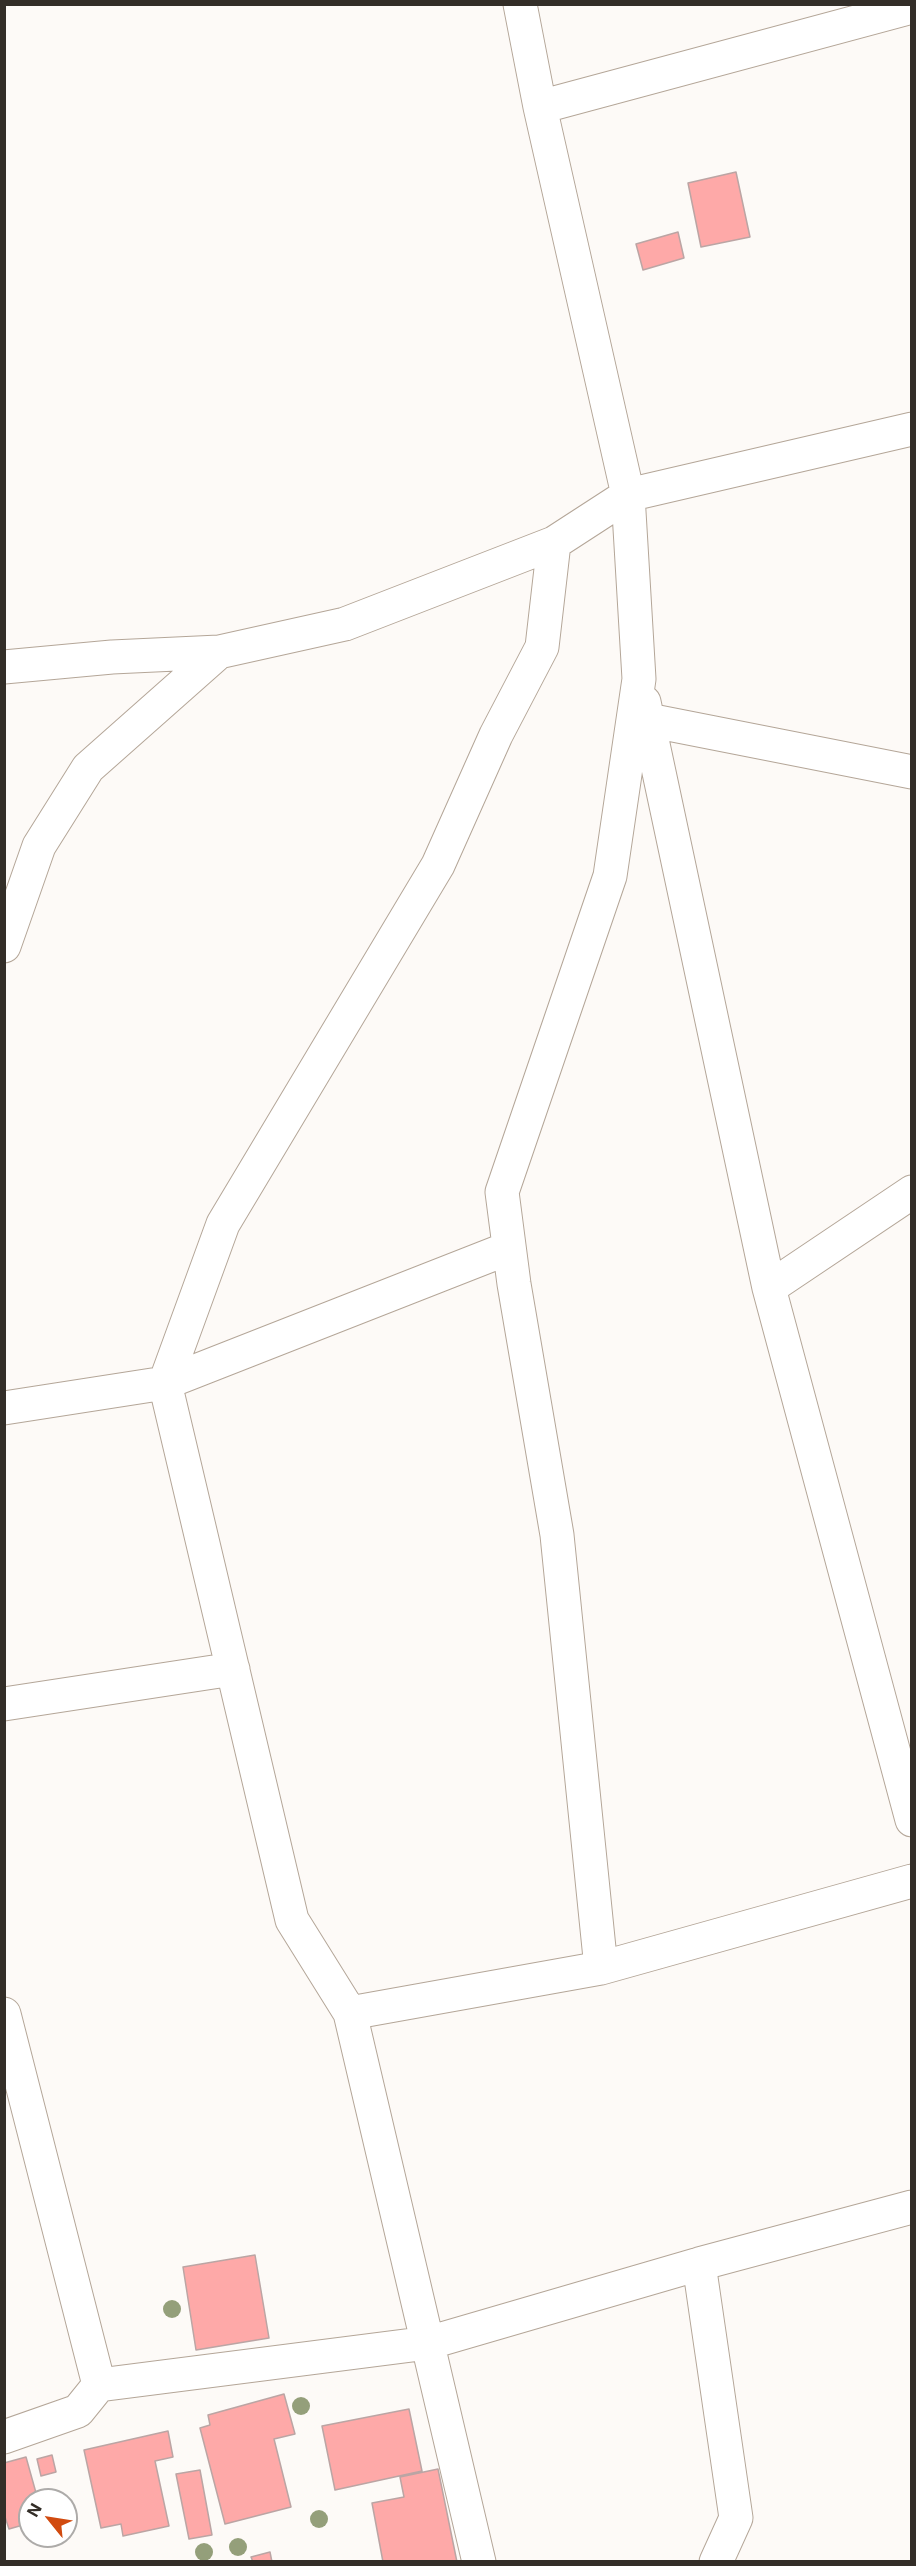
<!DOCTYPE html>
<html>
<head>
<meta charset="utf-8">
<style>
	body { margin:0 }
	#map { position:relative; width:916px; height:2566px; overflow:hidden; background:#fdfaf7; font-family:Inter,sans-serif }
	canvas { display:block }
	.frame { position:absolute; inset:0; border:6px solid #332e28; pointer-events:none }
	.north { position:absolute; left:18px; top:2488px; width:60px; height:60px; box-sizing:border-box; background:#fff; border:2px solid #adaba9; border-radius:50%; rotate:300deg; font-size:16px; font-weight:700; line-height:24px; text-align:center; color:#332e28 }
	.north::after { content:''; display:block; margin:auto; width:21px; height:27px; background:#d14b10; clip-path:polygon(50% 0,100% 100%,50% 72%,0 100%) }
</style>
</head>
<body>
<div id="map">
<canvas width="916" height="2566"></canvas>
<div class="frame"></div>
<div class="north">N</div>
</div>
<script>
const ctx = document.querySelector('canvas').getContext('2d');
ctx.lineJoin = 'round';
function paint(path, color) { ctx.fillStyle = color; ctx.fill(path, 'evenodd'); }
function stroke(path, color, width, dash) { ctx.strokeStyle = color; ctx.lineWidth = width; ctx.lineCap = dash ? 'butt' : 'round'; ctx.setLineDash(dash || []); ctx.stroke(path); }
const building = new Path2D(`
	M736,172L750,237L701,247L688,183Z
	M678,232L684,258L643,270L636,244Z
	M255,2255L269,2338L196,2350L183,2267Z
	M284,2394L295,2434L274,2439L291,2507L225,2524L200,2428L210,2425L208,2415Z
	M409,2409L422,2471L335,2490L322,2426Z
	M168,2431L173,2457L155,2461L169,2526L123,2536L121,2524L101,2528L84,2450Z
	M52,2455L56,2472L41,2476L37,2459Z
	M26,2457L38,2500H30V2523L9,2529L4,2514V2463Z
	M438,2469L457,2562H383L372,2503L404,2497L400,2477Z
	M200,2470L212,2535L189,2539L176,2474Z
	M270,2552L272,2562H253L251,2557Z`);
paint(building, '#fea9a8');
stroke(building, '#bba5a4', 1.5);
const minor = new Path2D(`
	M540,107L912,7
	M4,667L112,657L219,652L345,624L554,543L628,495L912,429
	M644,702L769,1288L912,1820
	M648,720L912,772
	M4,946L39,846L88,768L219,652
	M769,1288L912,1192
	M4,1408L165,1383L223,1224L438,865L496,735L542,647L554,543
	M4,1704L233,1669
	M601,1968L912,1881
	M350,2013L292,1920L165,1383L509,1248
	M4,2014L99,2385L78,2411L4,2437
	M699,2264L736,2518L716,2562
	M99,2385L428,2343L699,2264L912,2207
	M479,2562L350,2013L601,1968L557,1535L514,1284L502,1192L610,876L639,679L628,495L540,107L520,4`);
stroke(minor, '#b4a698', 35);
stroke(minor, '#fff', 33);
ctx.fillStyle = '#949f7a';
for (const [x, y] of [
	[172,2309],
	[301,2406],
	[319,2519],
	[238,2547],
	[204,2552]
]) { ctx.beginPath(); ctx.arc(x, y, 9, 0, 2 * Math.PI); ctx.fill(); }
</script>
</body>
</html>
